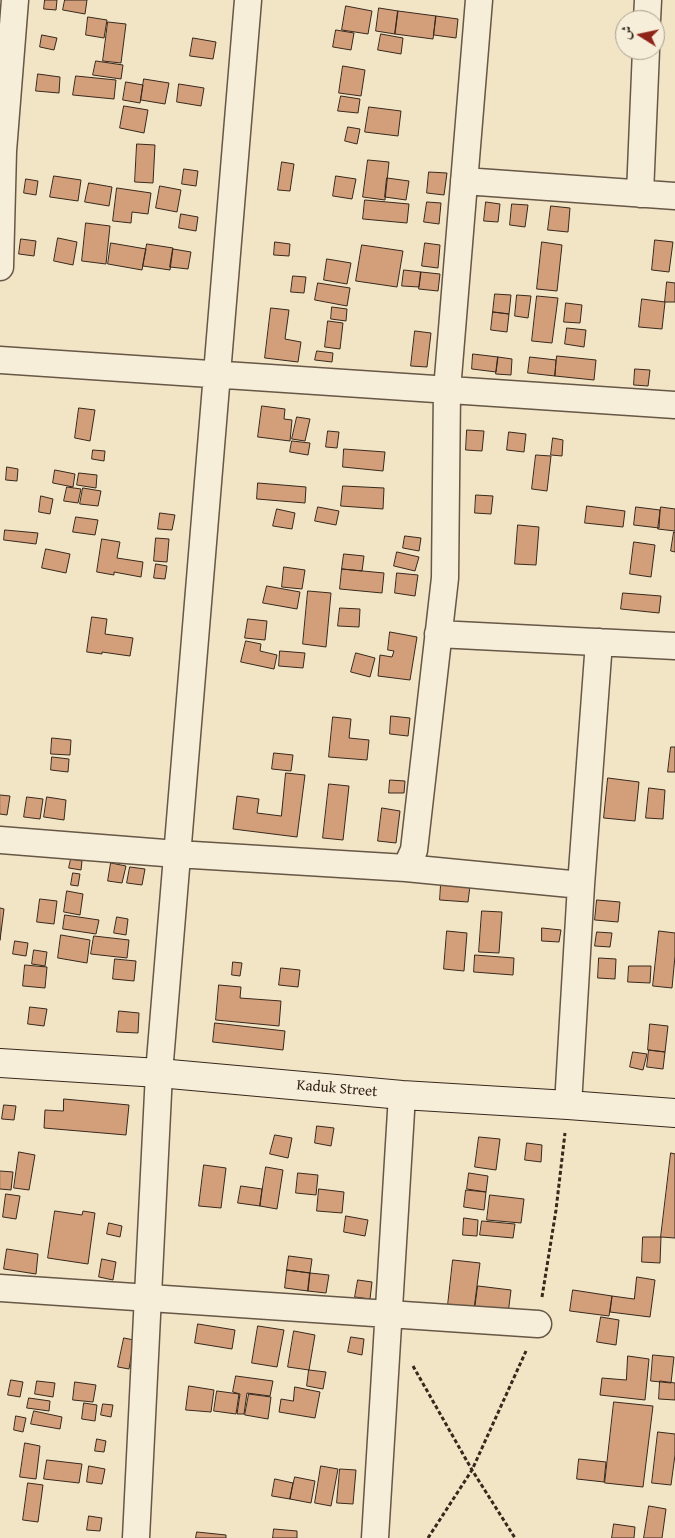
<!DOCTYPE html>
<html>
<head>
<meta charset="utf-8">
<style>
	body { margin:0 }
	#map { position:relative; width:675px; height:1538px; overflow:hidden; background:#f2e5c6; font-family:"Gentium Book Plus",Amiri,serif }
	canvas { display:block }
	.north { position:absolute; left:615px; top:10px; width:50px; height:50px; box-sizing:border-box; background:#f7eeda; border:1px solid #aa9f8e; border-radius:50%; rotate:280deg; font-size:14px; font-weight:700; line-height:20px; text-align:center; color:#37281c }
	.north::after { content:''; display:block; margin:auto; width:18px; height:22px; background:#8f2418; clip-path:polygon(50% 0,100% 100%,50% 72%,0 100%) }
</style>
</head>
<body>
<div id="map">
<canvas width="675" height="1538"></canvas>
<div class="north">ش</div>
</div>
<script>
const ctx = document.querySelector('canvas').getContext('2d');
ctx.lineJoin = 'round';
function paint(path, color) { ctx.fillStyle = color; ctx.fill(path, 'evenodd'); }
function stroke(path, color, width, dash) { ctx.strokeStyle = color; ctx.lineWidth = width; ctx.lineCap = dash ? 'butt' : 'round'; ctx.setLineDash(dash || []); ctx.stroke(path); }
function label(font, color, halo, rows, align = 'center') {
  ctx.font = font + ' "Gentium Book Plus",serif'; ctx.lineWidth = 4; ctx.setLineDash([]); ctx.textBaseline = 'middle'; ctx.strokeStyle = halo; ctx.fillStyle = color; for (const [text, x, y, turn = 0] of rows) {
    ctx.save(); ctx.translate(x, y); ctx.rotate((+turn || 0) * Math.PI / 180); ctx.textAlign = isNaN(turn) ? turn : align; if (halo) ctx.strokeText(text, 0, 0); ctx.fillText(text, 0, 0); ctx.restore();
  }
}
const building = new Path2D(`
	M45,0H57L56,10L44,9Z
	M65,0H87L85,14L63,10Z
	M346,6L372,11L368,34L342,30Z
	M379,8L398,11L395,34L376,31Z
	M398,11L436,16L433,39L395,34Z
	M436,16L458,19L456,38L434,35Z
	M88,17L107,20L104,38L86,35Z
	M108,22L126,24L121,63L103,61Z
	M336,30L354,33L351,50L333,47Z
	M381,34L403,38L401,54L378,50Z
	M42,35L57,38L54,50L40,47Z
	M193,38L216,42L213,59L190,56Z
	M96,61L123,65L121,79L93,75Z
	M343,66L365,70L361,96L339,93Z
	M38,74L60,77L59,93L36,91Z
	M76,76L116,80L114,99L73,95Z
	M144,79L169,83L165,104L141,100Z
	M126,82L143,85L140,103L123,100Z
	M179,84L204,88L201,106L177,102Z
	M341,96L360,99L358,113L338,111Z
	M124,106L148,110L144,133L120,128Z
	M369,107L401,111L398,136L365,132Z
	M348,127L360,129L357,144L345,141Z
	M137,144L155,145L153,183L135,182Z
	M368,160L389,162L385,200L363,197Z
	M282,162L294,164L290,191L278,190Z
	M184,169L198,171L196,186L182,184Z
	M429,172L447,173L444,195L427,193Z
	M54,176L81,180L78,201L50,197Z
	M336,176L356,179L352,199L333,196Z
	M387,178L409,181L406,200L385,197Z
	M26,179L38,181L36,195L24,193Z
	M89,183L112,187L109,206L85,202Z
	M160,186L181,190L177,212L156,208Z
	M117,188L151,193L148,214L132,212L131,223L113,221Z
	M365,200L409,204L407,223L363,219Z
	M427,202L441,203L439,224L424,222Z
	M486,202L500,204L498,222L484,221Z
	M512,204L528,205L525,227L510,225Z
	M551,206L570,208L568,232L548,230Z
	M181,214L198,217L196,231L179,228Z
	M86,223L110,226L106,264L82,261Z
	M58,238L77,242L73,265L54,261Z
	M21,239L36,241L34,256L19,254Z
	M655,240L673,242L669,272L652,270Z
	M275,242L290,244L289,256L274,255Z
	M542,242L562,245L557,291L537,289Z
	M111,243L146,249L142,270L108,264Z
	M425,243L440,245L438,268L422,266Z
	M147,244L173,248L170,270L143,266Z
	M362,245L403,251L397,287L356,281Z
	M173,249L191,252L188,269L170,267Z
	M327,259L351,263L347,284L324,280Z
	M404,270L421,272L419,287L402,286Z
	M421,272L440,274L438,291L419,289Z
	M293,276L306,277L304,293L291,292Z
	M667,282L675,283V302H665Z
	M318,283L350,288L347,306L315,300Z
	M495,294L511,295L509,314L493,312Z
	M517,295L531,296L528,318L515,316Z
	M537,296L558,298L552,343L532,341Z
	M642,299L665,302L662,329L639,327Z
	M566,303L582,305L580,323L564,322Z
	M332,307L347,309L346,321L331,319Z
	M271,308L289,310L285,339L301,342L298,362L265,358Z
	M493,312L509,314L507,332L491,330Z
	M328,321L343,323L340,349L325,347Z
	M567,328L586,330L584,347L565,344Z
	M415,331L431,333L427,367L411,366Z
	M317,351L333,353L332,362L315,360Z
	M473,354L498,357L496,372L472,369Z
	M557,356L596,360L594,380L555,376Z
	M498,357L512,359L511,375L496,374Z
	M530,357L556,360L555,376L528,373Z
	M635,369L650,370L648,386L634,385Z
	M262,406L285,409L284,419L292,420L290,441L258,437Z
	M79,408L95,410L90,441L75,438Z
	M297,417L310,419L305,441L292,439Z
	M467,430L484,431L482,451L466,450Z
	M328,431L339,432L337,448L326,447Z
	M509,432L526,434L524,452L507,450Z
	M553,438L563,440L562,456L551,455Z
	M292,441L310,443L308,455L290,452Z
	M344,449L385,452L383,471L343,467Z
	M93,450L105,451L104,461L92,459Z
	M536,455L551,456L547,491L532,489Z
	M7,467L18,469L17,481L6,480Z
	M55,470L75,474L73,487L53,483Z
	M79,473L97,475L96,488L77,485Z
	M258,483L306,487L305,503L257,499Z
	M343,486L384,488L383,509L341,506Z
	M67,487L81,489L78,503L64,501Z
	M83,488L101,491L98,506L80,504Z
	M476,495L493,496L491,514L475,513Z
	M41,496L53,499L50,514L39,512Z
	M587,506L625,511L623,527L585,523Z
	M318,507L339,511L336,525L315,521Z
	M636,507L660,510L659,528L634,525Z
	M661,507L675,509V531L658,529Z
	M277,509L295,513L292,529L273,526Z
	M160,513L175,515L172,530L158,529Z
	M76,517L98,520L95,535L73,532Z
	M518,525L539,527L536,565L515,564Z
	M5,530L38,533L36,544L4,540Z
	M674,532H675V552L671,551Z
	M405,536L421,538L419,551L403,548Z
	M156,538L169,539L167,562L154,561Z
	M102,539L120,542L117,558L143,562L141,577L114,572V575L97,572Z
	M634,542L655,545L651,577L630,574Z
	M46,549L70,554L66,573L42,568Z
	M397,552L419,557L415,571L394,566Z
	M344,554L364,556L362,571L342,569Z
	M156,564L167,566L165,579L154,578Z
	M284,567L305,570L302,589L282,587Z
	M342,569L384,573L382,593L340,589Z
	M397,573L418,575L415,596L395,593Z
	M267,586L300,592L297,609L263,603Z
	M308,591L331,593L326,647L303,644Z
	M623,593L661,596L659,613L621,609Z
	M340,608L360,609L359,627L338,626Z
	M92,617L107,619L105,634L133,638L130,656L102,652V654L87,652Z
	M248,619L267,621L265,640L245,638Z
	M390,632L417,637L410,680L378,676L380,655L392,657L394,651L388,650Z
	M246,641L261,644L260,651L277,655L274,669L241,662Z
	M280,651L305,653L303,668L279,666Z
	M356,653L375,658L370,677L351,672Z
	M391,716L410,718L408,736L390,734Z
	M333,717L351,719L349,738L369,740L367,760L329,757Z
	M52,738L71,740L70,755L51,754Z
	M671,747H675V772H668Z
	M274,753L293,755L291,771L272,769Z
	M52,757L69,759L68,772L51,770Z
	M286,773L305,775L297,837L233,829L237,796L259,799L257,813L281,816Z
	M608,778L639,782L635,821L604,818Z
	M390,780L405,781L404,793H389Z
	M329,784L349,786L343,840L323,838Z
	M649,788L665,790L663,819L646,818Z
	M0,795L10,796L7,815L0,814Z
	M27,797L43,799L40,819L24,817Z
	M47,797L66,800L64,820L44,817Z
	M382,808L400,811L396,843L378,841Z
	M71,859L82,861L81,870L69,868Z
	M111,863L126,866L122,883L108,881Z
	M130,867L145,869L142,885L127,883Z
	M73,873L80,874L78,886L71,885Z
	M441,884L470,886L468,902L440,900Z
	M67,891L83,894L80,915L64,912Z
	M40,899L57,901L54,924L37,922Z
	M597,900L620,902L618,922L595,920Z
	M0,908L4,909L0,940Z
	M482,911L502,912L499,953L479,952Z
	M65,915L99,920L96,934L63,929Z
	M117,917L128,919L126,935L114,933Z
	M542,928L561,930L559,942L542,941Z
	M447,931L467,933L464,971L444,969Z
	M659,931L675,933V956L672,988L653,986Z
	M597,932L612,933L610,947L595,946Z
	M61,935L90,940L87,963L58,958Z
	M94,936L129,940L127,958L91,954Z
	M15,941L28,943L26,956L13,954Z
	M34,950L47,952L45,966L32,964Z
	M475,955L514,958L513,975L474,972Z
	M599,958L616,959L615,979L598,978Z
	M115,959L136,961L134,981L113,979Z
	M233,962L242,963L240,976L232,975Z
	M25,965L47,967L45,988L23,986Z
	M629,966H651L650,983L628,982Z
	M281,968L300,970L298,987L279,985Z
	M219,985L241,987L240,998L281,1001L279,1026L216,1020Z
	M30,1007L47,1009L44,1026L28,1024Z
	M119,1011L139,1013L138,1033L117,1032Z
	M215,1023L285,1031L283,1050L213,1042Z
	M650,1024L668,1026L665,1052L648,1050Z
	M649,1050L665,1052L663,1069L647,1067Z
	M633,1052L647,1054L643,1070L630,1067Z
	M64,1099L129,1105L126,1135L44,1128L45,1110L63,1111Z
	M4,1105L16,1106L14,1120L2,1119Z
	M317,1126L334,1128L331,1146L315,1143Z
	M275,1135L292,1138L288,1158L270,1154Z
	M479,1137L500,1139L496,1170L475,1167Z
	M527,1143L542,1145L541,1162L525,1160Z
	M19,1152L35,1155L29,1190L14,1188Z
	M671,1153L675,1154V1238L661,1237Z
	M204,1165L226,1168L221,1208L199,1206Z
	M266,1167L283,1170L277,1209L260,1206Z
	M0,1171L13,1172L11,1190L0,1189Z
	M298,1173L318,1175L316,1195L296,1193Z
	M469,1173L488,1176L486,1192L467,1189Z
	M241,1186L262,1189L260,1206L238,1203Z
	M319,1189L344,1192L342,1213L317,1211Z
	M466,1190L486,1192L484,1210L464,1207Z
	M6,1194L20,1196L16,1219L3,1217Z
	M490,1195L524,1199L521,1223L487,1220Z
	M55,1211L82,1215L83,1211L95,1213L88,1264L48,1258Z
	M346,1216L368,1220L365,1236L344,1232Z
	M464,1218L478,1220L477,1236L463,1235Z
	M482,1221L515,1224L513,1238L480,1235Z
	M109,1223L122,1226L120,1237L107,1234Z
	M643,1237H661L660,1263L642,1262Z
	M7,1249L38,1254L36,1274L4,1269Z
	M289,1256L312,1259L310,1273L287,1270Z
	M102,1259L116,1262L113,1280L99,1277Z
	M453,1260L480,1263L474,1309L448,1305Z
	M287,1270L310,1273L308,1291L285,1288Z
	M310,1273L329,1275L326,1293L308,1291Z
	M637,1277L655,1280L650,1317L610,1312L612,1296L634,1299Z
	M358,1280L372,1282L370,1299L355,1297Z
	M478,1286L511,1290L508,1314L475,1309Z
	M573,1290L612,1296L609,1316L570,1311Z
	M601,1317L619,1320L616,1345L597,1342Z
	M198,1324L235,1330L232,1349L195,1343Z
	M258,1326L284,1330L277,1367L252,1363Z
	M294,1331L315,1335L309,1370L288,1367Z
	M351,1337L364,1339L362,1355L348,1352Z
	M124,1338L134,1340L129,1369L118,1367Z
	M653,1355L674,1357L671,1383L651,1381Z
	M628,1356L649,1359L645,1400L600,1395L602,1378L626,1380Z
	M309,1370L326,1372L323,1389L307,1386Z
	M236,1376L273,1381L270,1396L247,1393L244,1414H237L240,1394L233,1392Z
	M11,1380L23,1382L20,1397L8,1395Z
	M37,1381L55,1383L53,1397L35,1394Z
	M660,1381L675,1383V1400L659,1399Z
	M75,1382L96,1385L93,1402L73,1400Z
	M189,1386L214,1390L211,1412L186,1410Z
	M295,1387L320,1392L315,1418L279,1412L281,1399L293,1401Z
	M217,1391L239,1394L236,1414L214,1411Z
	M249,1394L271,1397L268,1419L245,1415Z
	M29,1398L50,1401L49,1411L27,1408Z
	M614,1402L653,1406L643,1487L605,1483Z
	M84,1403L97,1405L95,1421L82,1419Z
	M103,1404L113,1405L111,1417L101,1415Z
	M34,1411L62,1417L60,1429L31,1424Z
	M16,1416L26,1418L23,1432L14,1430Z
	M658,1432L675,1434V1455L671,1485L652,1483Z
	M97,1439L106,1441L104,1452L95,1451Z
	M25,1443L40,1446L36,1479L20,1477Z
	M579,1459L606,1462L604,1482L577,1479Z
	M47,1460L82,1464L79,1483L44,1479Z
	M89,1466L105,1469L102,1484L87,1482Z
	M321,1466L338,1469L331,1506L315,1503Z
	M340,1469L356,1470L353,1504L337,1503Z
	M295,1477L315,1481L311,1503L290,1499Z
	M275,1479L293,1483L290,1499L272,1496Z
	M28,1483L43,1485L38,1522L23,1520Z
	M649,1506L666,1509L662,1538H644Z
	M89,1516L102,1518L100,1531L87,1530Z
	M614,1524L635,1527L634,1538H612Z
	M274,1529L297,1531V1538H273Z
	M197,1532L226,1535V1538H196Z`);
paint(building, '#d39f7a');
stroke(building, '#37281c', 1);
const street = new Path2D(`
	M647,20L648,0
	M464,181L675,196
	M640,194L646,50
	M0,267L3,151L15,0
	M0,360L675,405
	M438,634L675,646
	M0,840L177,854L406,868L414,850L445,578L447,390L479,0
	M406,868L581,885
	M568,1105L581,885L599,642
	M0,1288L538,1324
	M136,1538L159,1073L248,0
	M375,1538L402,1095`);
const secondary = new Path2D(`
	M0,1063L159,1073L402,1095L568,1105L675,1113`);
stroke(street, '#665746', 29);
stroke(secondary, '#37281c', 30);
stroke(new Path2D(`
	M542,1297L556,1210L565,1133
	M413,1366L472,1470L515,1538
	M428,1538L472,1470L526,1351`), '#37281c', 3, [4, 2.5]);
stroke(street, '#f7eeda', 26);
stroke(secondary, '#f7eeda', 28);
label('15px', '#37281c', '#f7eeda', [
	["Kaduk Street",337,1089,5]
]);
</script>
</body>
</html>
